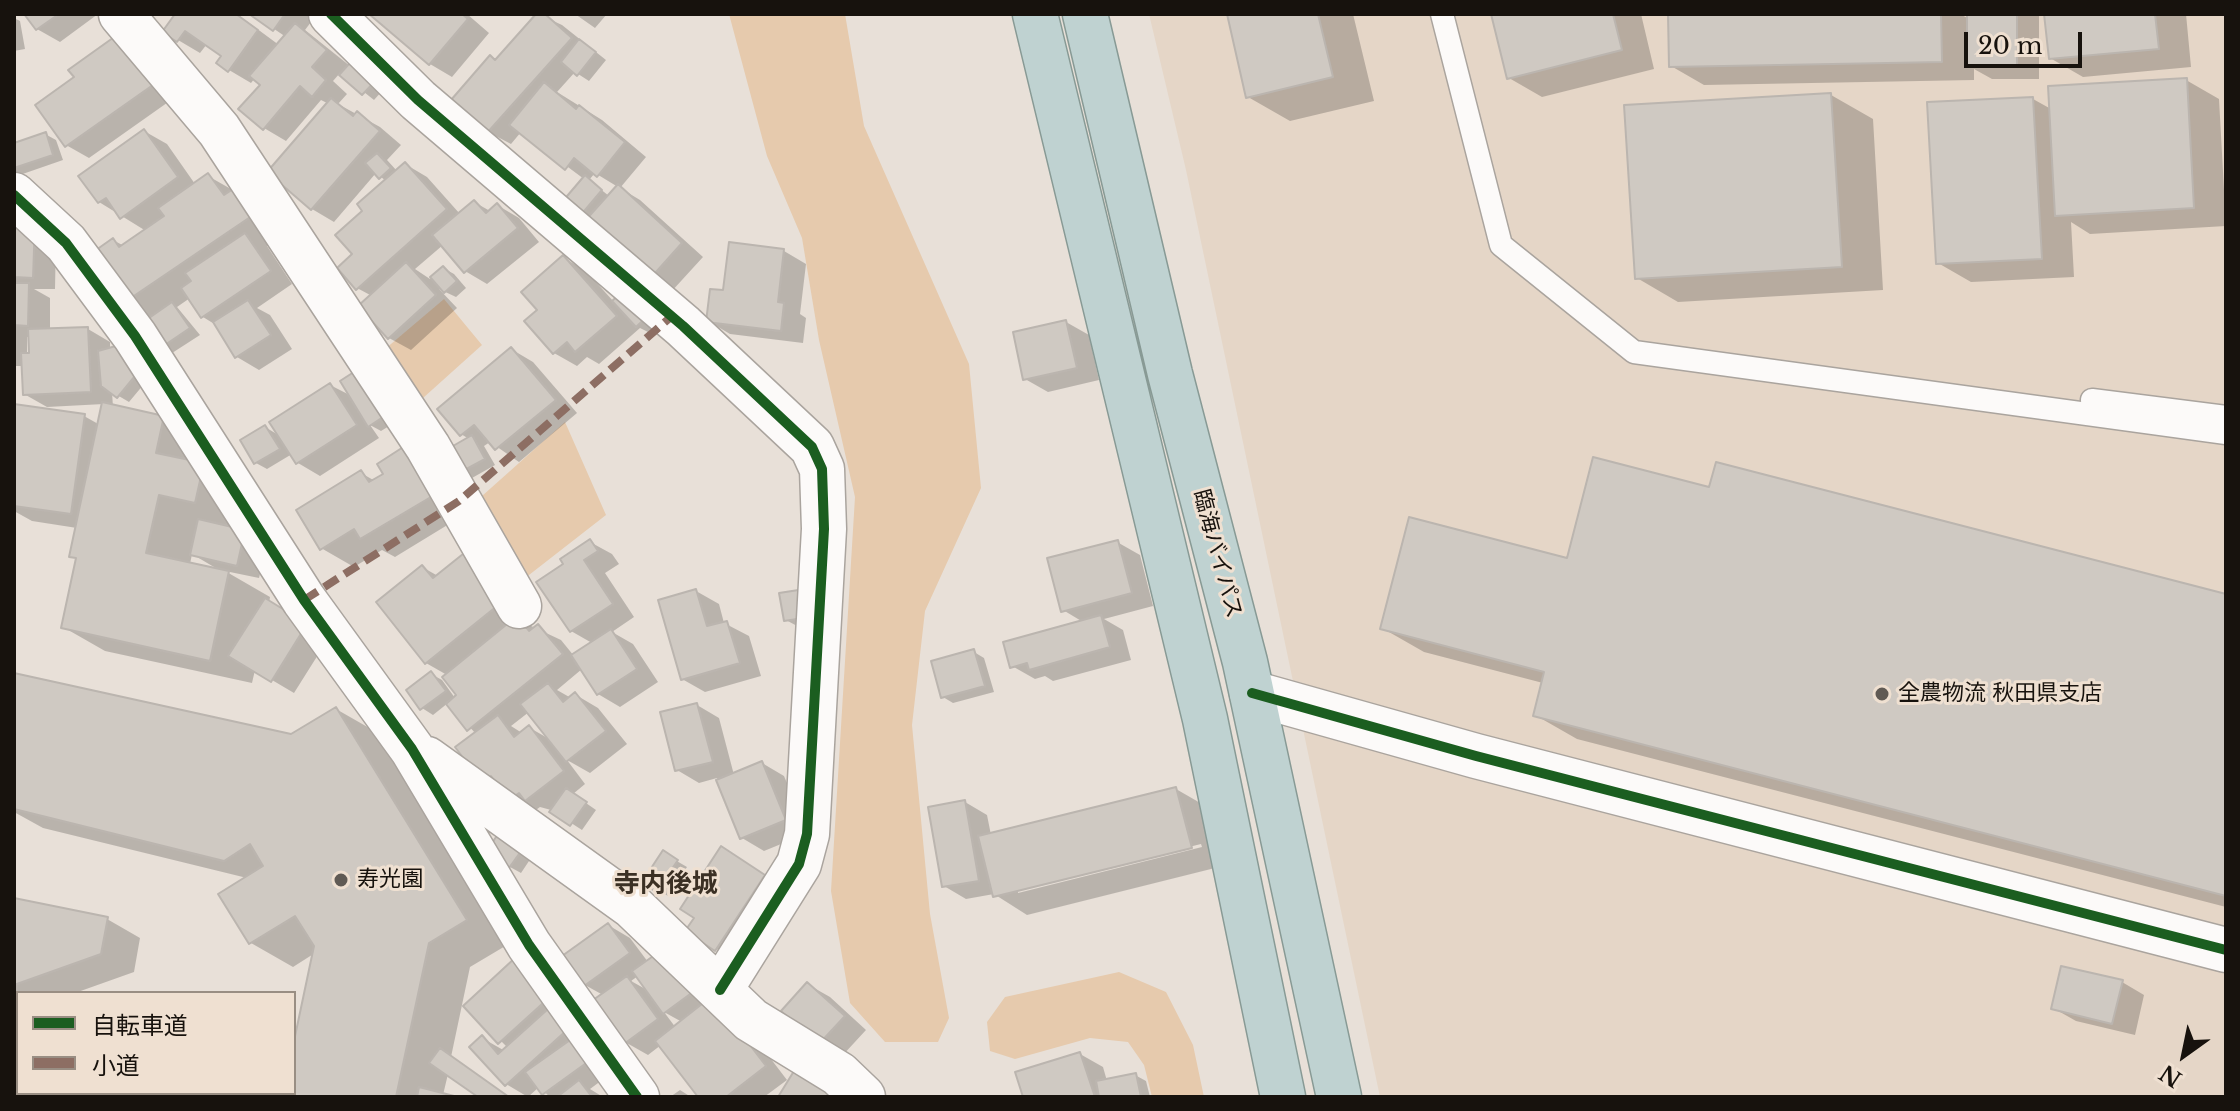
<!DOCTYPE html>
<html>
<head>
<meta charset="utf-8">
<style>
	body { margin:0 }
	#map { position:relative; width:2240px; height:1111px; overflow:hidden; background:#e8e0d8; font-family:"Libre Baskerville","Noto Sans JP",serif }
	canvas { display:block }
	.frame { position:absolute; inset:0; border:16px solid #17120d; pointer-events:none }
	.legend { position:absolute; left:16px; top:991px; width:280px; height:104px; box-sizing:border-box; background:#efe0d1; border:2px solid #998e83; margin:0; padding:10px 14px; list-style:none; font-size:24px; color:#17120d }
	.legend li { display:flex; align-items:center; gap:16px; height:40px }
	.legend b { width:40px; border:2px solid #998e83 }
	.north { position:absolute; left:2144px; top:1015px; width:80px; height:80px; -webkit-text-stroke:6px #efe0d1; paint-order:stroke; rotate:213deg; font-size:22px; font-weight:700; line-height:32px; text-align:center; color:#17120d }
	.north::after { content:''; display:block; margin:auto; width:28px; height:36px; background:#17120d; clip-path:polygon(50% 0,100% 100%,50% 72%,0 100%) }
	.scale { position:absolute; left:1964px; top:32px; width:118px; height:36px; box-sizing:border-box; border:4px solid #17120d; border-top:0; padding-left:10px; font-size:24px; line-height:28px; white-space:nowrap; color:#17120d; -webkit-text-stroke:6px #efe0d1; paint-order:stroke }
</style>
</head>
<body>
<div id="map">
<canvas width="2240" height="1111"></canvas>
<div class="frame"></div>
<ul class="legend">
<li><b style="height:10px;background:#1b5e20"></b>自転車道</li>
<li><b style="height:10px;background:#8d6e63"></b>小道</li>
</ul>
<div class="north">N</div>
<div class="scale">20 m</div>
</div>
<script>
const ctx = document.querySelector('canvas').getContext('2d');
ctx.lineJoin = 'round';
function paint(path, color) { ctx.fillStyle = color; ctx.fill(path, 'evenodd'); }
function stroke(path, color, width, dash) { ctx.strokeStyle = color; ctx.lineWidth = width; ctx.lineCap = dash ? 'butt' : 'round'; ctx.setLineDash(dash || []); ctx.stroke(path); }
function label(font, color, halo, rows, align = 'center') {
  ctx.font = font + ' "Libre Baskerville","Noto Sans JP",serif'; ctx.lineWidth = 6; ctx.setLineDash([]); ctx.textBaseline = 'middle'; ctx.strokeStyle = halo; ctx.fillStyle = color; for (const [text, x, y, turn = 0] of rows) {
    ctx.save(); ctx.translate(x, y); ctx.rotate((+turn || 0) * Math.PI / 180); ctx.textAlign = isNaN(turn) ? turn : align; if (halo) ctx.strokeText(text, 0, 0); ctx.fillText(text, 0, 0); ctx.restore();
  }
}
paint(new Path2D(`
	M1149,14H2226V1097H1380L1186,170Z`), '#e5d6c7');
paint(new Path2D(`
	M729,14H845L864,126L969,364L981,488L925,611L912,725L930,914L949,1018L938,1042H885L850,1003L831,891L855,497L819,340L802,238L767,156Z
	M444,299L482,345L413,407L378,355Z
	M565,422L606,515L520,582L478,519L482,496Z
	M1119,972L1166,992L1193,1045L1204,1097H1152L1144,1065L1128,1042L1090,1038L1015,1059L990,1051L987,1022L1005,997Z`), '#e6caad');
paint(new Path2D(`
	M27,14H98L60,42L37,29Z
	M177,14H237L279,45L286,37L252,14H317L305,30L350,66L390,82L374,100L340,73L333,81L347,94L338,104L380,127L401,145L387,160L397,171L405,164L427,177L460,214L474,202L490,211L497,205L519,218L539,242L487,284L465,271L443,245L415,269L430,279L443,268L454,274L466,288L456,297L439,289L457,308L411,350L389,338L372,296L357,288L355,255L365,211L386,181L376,173L334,222L312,209L329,104L321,100L286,141L264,128L262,85L255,78L251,83L229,70L224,56L207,44L200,53L178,40Z
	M372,14H467L489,33L452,77L430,64Z
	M538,14L562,25L606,60L589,81L575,72L557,92L602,120L646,157L620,188L640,200L703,257L671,292L581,214L584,179L521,132L511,144L488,132L496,61ZM595,173L618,187L609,196L589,180Z
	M575,14H607L595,28Z
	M1229,14H1353L1374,101L1290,121L1248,97Z
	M1493,14H1641L1654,69L1542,97L1509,78Z
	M1670,14H1960L1969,19V14H2039V79H1992L1974,69V80L1704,85L1671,66Z
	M2046,14H2186L2191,67L2083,77L2050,58Z
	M14,18L20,21L25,49L14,51Z
	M124,33L181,93L89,158L66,145L77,78Z
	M2186,80L2219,99L2226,226L2090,234L2071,222L2074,277L1971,282L1938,263L2033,99L2051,109Z
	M1831,95L1873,119L1883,290L1678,302L1637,278Z
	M144,131L167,144L195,184L208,176L296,226L267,246L292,284L257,308L270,315L292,349L259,370L237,357L216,325L203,317L190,298L177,307L200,335L169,355L152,318L124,302L113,240L124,246L146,231L99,202Z
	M45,134L56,140L63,160L14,177V145Z
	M14,224L56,237L55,289H34L50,298V330L88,329L110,342V350L154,372L129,402L112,392L113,407L163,418L267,544L259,578L225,571L270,597L269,603L328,639L294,693L255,670L252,683L105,651L63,627L78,559L71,556L77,528L32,521L14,511V406L84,416L100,425L104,404L47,407L24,394L23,366H14ZM27,337H31L32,355H27ZM192,554L219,570L190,564Z
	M731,245L784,251L806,264L800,314L806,318L803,343L730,334L708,321L725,293Z
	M564,258L586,271L614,302L662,319L648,332L640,328L599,364L587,357L577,366L554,353L540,311Z
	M1066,322L1089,335L1099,380L1048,392L1025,379Z
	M511,349L533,362L577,413L519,462L490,442L484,446L495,465L472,478L461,472L469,439L461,434Z
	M330,385L399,420L381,431L370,425L379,438L320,476L298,463L292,454L267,469L256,463L242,441L265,427L280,436Z
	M361,473L375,481L386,474L472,510L395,557L382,550L354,567L321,548Z
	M1711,489L2226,596V907L1577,739L1535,715L1543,683L1424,652L1382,628L1568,561Z
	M590,542L612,554L619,564L605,573L634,617L612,632L633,644L658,682L620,707L598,694L582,669L557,690L571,698L576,695L598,708L627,744L590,773L567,760L585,784L573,794L596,810L582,830L551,810L540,807L533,812L483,781L476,734L448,703L433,715L422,708L431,674L442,680L455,698L459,695L447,675L426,663L422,567L438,576L501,571L538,617L529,625L561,640L574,656L592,643L571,631L566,565ZM529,712L551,740L530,728L522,733L511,726Z
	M1117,542L1140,555L1153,606L1104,619L1123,630L1131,660L1053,681L1045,676L1035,679L1012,666L1083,622L1063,610Z
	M696,591L719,604L724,623L749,636L761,676L705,692L682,679Z
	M782,595L820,623L797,626L786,620Z
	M974,652L984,658L994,692L953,703L943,697Z
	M14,675L292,736L336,709L378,733L507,945L470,967L451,1057L507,1097H481L448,1074L443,1095L452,1097H284L285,1093H294V1050L315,953L293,967L251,943L221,895L247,878L43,828L14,812Z
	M697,705L719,718L734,775L762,763L784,776L808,833L764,851L742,838L717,778L699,783L677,770Z
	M1176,789L1209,808L1223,866L1027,915L994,894L966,899L944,886L965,802L987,815L991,835ZM1201,844L1202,847L1018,893V889Z
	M501,834L533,855L521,873L510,867Z
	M663,853L687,867L668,896L644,882Z
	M744,862L786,889L738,962L687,931Z
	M14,900L107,919L140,938L134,972L75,993H18V1014L14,1015Z
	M608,925L630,938L648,962L735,1012L787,1080L764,1097H701L661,1045L648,1055L625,1042L603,995L585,985ZM638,976L649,991L631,981ZM664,1012L682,1022L676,1028Z
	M516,960L617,1069L590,1089L603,1097H550L539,1087L528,1097L506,1084L482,1038L505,1051L508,1048L466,1006Z
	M2122,982L2144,995L2135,1035L2076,1021L2053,1008Z
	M807,984L830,997L866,1030L842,1056L820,1043Z
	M1080,1054L1103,1067L1107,1081L1135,1075L1146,1081L1150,1097H1025Z
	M680,1090L691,1097H670Z`), '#0003');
const building = new Path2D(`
	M24,14H59L36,30Z
	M175,14H236L258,30L228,72L216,63L221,56L185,31L177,42L162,32Z
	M249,14H285L273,31Z
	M369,14H462L468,19L429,65Z
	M536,14H545L572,38L487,133L451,100L490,55L495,60Z
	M1227,14H1318L1333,77L1246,98Z
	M1491,14H1613L1622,50L1507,79Z
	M1668,14H1941L1942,62L1669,67Z
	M1967,14H2017V67H1967Z
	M2044,14H2155L2159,49L2049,59Z
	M295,23L327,50L312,67L326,80L312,97L300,86L263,130L238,109L260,85L249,76Z
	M124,30L160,80L65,147L35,105L74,77L68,70Z
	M579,39L596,52L577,76L561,62Z
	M358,54L381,75L362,95L339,75Z
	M2187,78L2194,208L2055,216L2048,86Z
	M544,82L576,109L579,105L625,142L597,177L574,158L565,170L509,125Z
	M1831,93L1842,267L1635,279L1624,105Z
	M2033,97L2042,259L1936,264L1927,102Z
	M331,98L353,116L357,111L380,131L311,210L267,172Z
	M144,129L178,177L120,219L106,198L98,203L78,176Z
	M46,132L53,155L14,168V143Z
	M377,153L391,168L379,179L365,163Z
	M405,162L447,209L356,290L337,268L352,254L335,235L362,211L357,204Z
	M208,173L224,195L247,180L265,207L122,304L89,255L113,238L119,247L164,216L158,208Z
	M585,175L602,190L580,216L562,202Z
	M618,184L682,243L648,281L583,223Z
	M474,200L486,213L497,203L518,228L464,273L432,235Z
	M14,222H35L33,278L14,277Z
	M245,233L271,271L201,318L181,288L191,281L185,273Z
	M729,242L784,249L778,302L784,303L781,331L706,322L710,289L723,290Z
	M563,255L617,316L575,352L567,342L553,354L524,321L537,310L521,292Z
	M406,262L436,295L388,339L358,306Z
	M443,266L457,281L444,293L430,277Z
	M14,283H29L28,326L14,325Z
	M629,286L652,312L636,327L612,301Z
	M248,300L271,335L235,358L213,322Z
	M172,302L190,328L156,351L139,325Z
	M1066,320L1077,368L1023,380L1013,332Z
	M88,327L91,392L23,395L21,353H29L28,329Z
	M130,342L144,365L117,398L101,386L98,351Z
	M511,347L556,400L495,450L474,425L460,436L437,409Z
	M360,368L389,413L368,427L340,381Z
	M330,383L357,425L296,464L269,422Z
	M102,402L164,416L156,453L204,463L195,503L159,495L146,553L229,571L210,661L61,628L76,558L69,557Z
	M14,404L85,414L71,514L14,506Z
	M265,425L280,449L254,464L240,440Z
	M472,435L485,459L459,473L446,450Z
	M411,442L441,491L360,539L354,529L320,550L296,510L361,470L369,482L383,474L377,464Z
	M1593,457L1709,487L1716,462L2226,594V896L1533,716L1544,672L1380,629L1409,517L1567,558Z
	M198,519L245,530L237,566L190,555Z
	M590,539L598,551L584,560L613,604L570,632L536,582L563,564L560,559Z
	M1118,540L1132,593L1061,612L1047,558Z
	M468,550L507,598L425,664L376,602L422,565L433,578Z
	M696,589L707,626L727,621L740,663L681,680L658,600Z
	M805,589L810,617L784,621L779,593Z
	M265,598L307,624L271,682L228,656Z
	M1101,615L1110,647L1029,670L1027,663L1010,668L1003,642Z
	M517,616L529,631L538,624L563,654L467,731L446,704L456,695L442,677Z
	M611,629L637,669L597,695L571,655Z
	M974,649L985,686L941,698L931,661Z
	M431,671L446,691L420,710L406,690Z
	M14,673L291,734L336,707L467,920L429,943L396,1097H282L283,1093H294V1041L314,946L295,916L249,944L218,894L263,866L250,844L224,861L14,809Z
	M548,683L563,702L575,692L606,731L566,762L520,704Z
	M697,703L713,762L675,771L660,712Z
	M498,715L514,737L529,725L564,771L525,801L519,793L509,800L491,776L482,783L455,747Z
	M762,761L786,820L740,839L716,780Z
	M1176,787L1192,848L993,897L978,836Z
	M566,788L587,802L570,826L549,812Z
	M965,800L979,881L942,887L928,807Z
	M500,831L524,847L509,868L486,852Z
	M721,846L765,875L715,951L685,931L694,918L680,909Z
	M663,850L678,860L656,892L642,882Z
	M14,898L108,917L101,954L14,985Z
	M608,923L630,953L584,986L562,956Z
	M666,947L697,989L663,1014L632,971Z
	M516,957L552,995L498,1044L463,1006Z
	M2061,966L2123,980L2112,1024L2051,1009Z
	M627,976L658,1019L624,1044L593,1000Z
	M807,982L845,1016L818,1045L781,1011Z
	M712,996L766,1066L726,1097H698L655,1041Z
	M558,1000L577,1021L505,1086L469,1047L482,1035L498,1054Z
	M580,1033L596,1056L542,1095L525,1072Z
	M440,1048L509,1097H478L429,1063Z
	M1080,1052L1095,1097H1023L1015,1072Z
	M794,1071L835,1097H778Z
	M1136,1073L1141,1097H1099L1096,1081Z
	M579,1080L592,1097H557Z
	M419,1087L458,1097H417Z`);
paint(building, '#cfc9c2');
stroke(building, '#bbb5af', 2);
const lane = new Path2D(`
	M1442,14L1501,245L1634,352L2226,433
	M2092,400L2226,417`);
const street = new Path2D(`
	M121,14L219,130L428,447L519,606
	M331,14L418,100L683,326L812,447L822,469L824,529L807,834L799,864L720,990
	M14,195L66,243L135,336L304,600L412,749L529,945L637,1097
	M1252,693L1476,756L2226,950
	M427,759L633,907L751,1020L839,1074L863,1097`);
const highway = new Path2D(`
	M1035,14L1205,719L1283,1097
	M1085,14L1170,374L1245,662L1339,1097`);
stroke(lane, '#aaa49e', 25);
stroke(street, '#aaa49e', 47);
stroke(highway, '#889a95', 47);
stroke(lane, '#fcfaf9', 22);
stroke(street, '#fcfaf9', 44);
stroke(highway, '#bfd2d1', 44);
stroke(new Path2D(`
	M304,600L459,501L672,316`), '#8d6e63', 8, [16, 8]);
stroke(new Path2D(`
	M331,14L418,100L683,326L812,447L822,469L824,529L807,834L799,864L720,990
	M14,195L66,243L135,336L304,600L412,749L529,945L637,1097
	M1252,693L1476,756L2226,950`), '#1b5e20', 10);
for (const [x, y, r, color] of [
	[1882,694,8,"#605a54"],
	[341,880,8,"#605a54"]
]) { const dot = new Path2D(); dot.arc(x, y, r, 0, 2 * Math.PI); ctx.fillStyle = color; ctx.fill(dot); stroke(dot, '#efe0d1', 3); }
label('22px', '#17120d', '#efe0d1', [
	["臨海バイパス",1217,554,75]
]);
label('22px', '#17120d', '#efe0d1', [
	["全農物流 秋田県支店",1898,694],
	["寿光園",357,880]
], 'left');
label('bold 26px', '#3b3024', '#efe0d1', [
	["寺内後城",666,885]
]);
</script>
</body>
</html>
